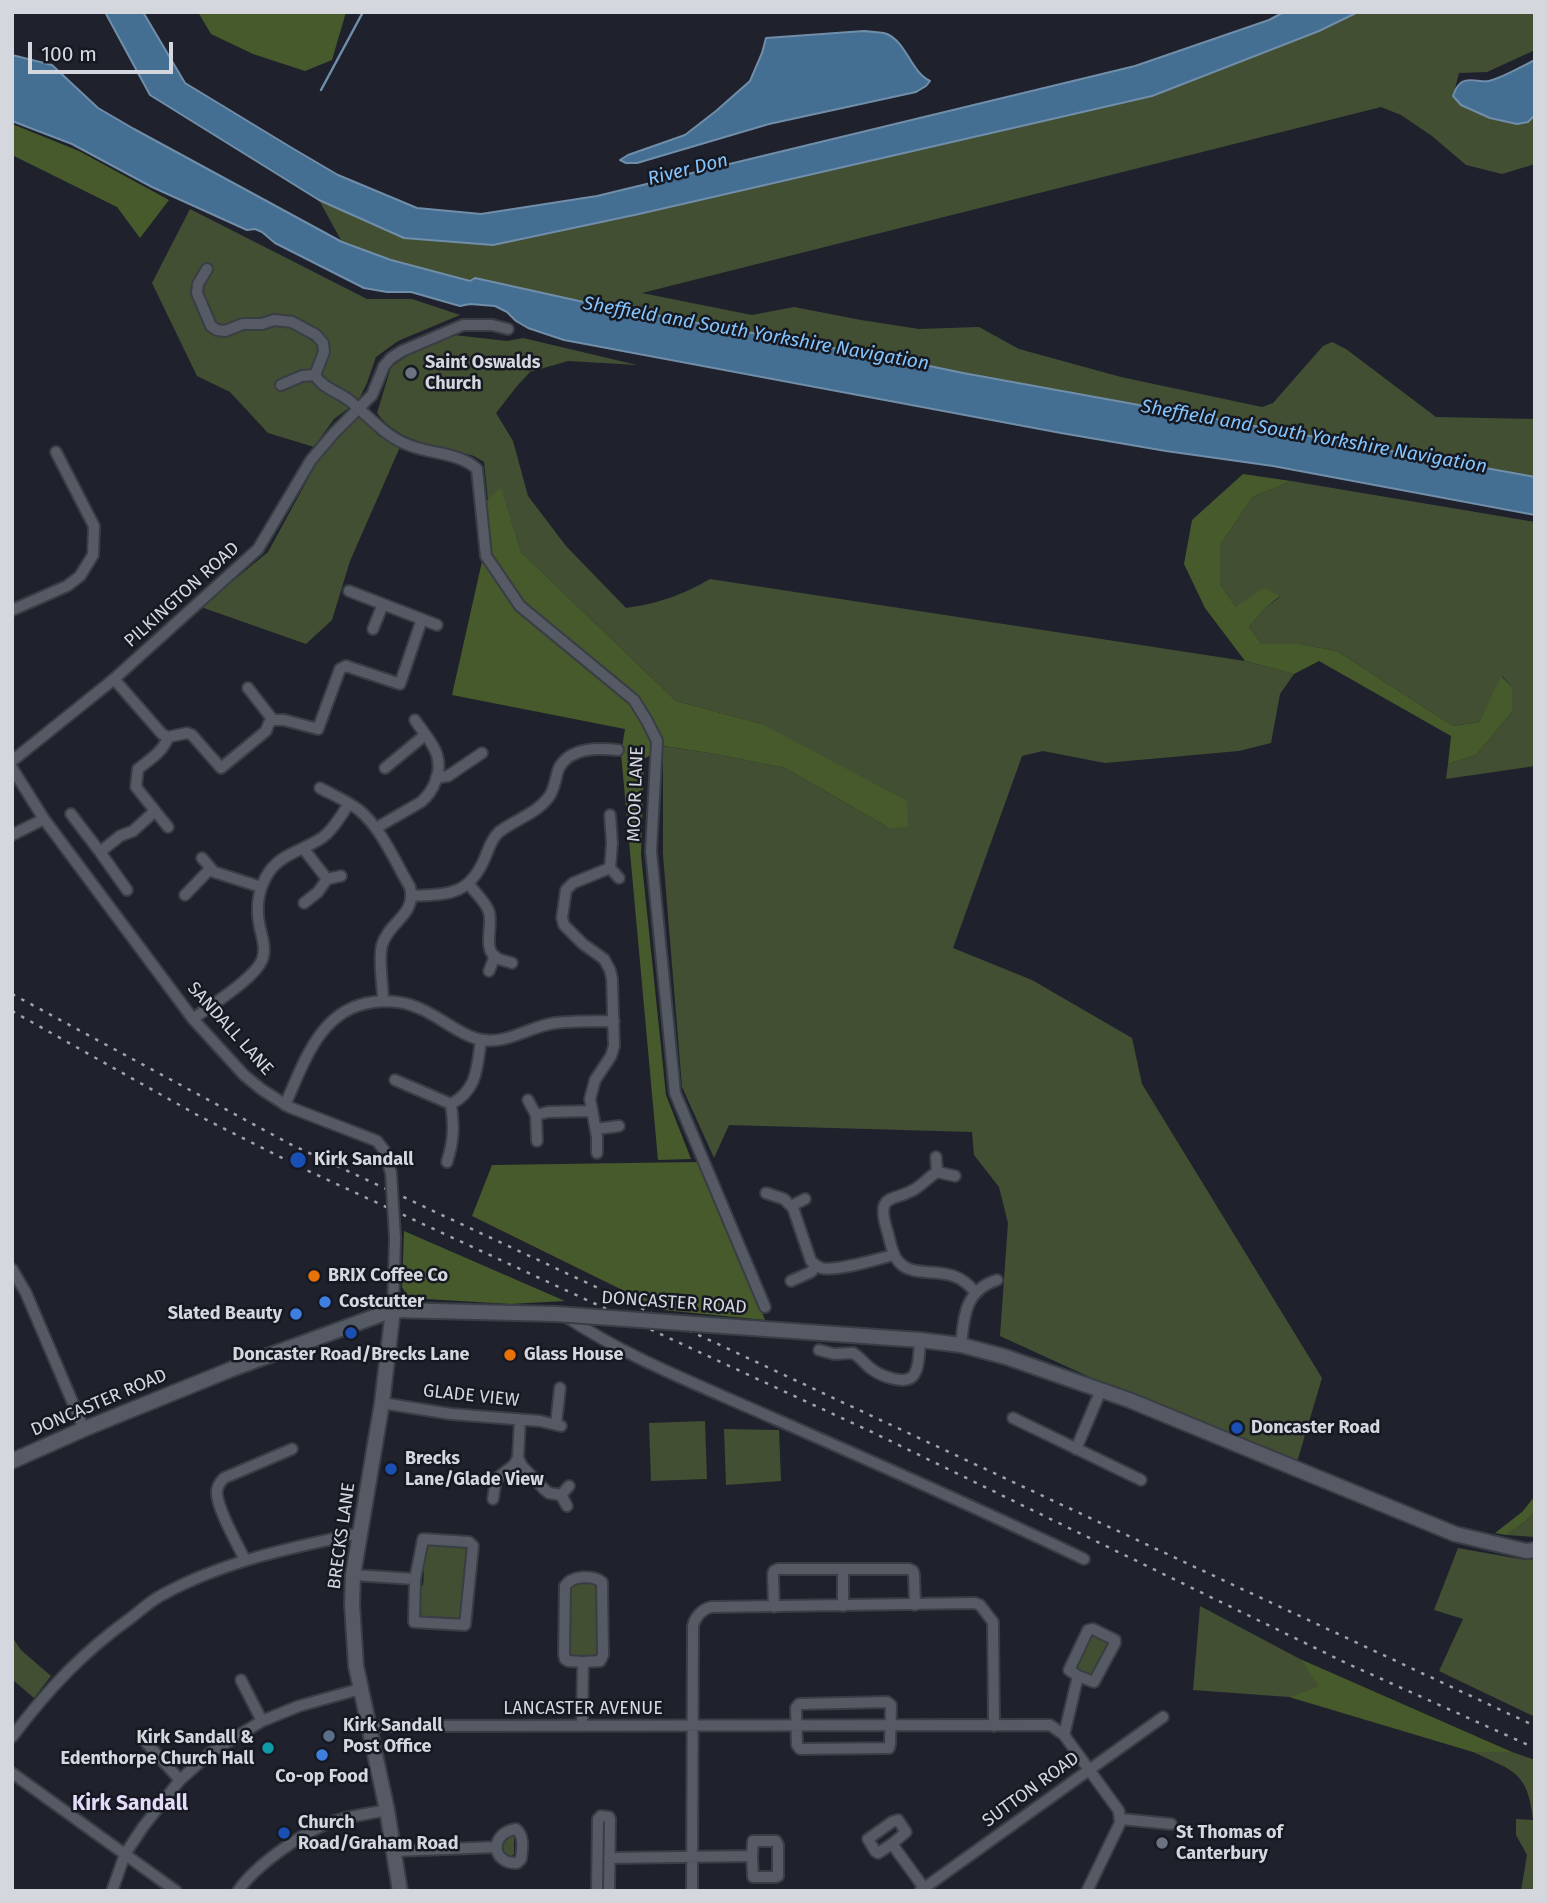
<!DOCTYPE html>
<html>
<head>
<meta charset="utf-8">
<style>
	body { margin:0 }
	#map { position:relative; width:1547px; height:1903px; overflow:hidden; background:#1f222c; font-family:"Fira Sans",sans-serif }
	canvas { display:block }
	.frame { position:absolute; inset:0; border:14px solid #d5d7de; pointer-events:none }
	.scale { position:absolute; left:28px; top:42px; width:145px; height:32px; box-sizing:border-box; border:4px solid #d5d7de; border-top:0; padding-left:9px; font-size:21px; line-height:24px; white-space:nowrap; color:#d5d7de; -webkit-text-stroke:5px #161922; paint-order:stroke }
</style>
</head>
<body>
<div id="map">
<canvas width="1547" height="1903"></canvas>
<div class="frame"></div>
<div class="scale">100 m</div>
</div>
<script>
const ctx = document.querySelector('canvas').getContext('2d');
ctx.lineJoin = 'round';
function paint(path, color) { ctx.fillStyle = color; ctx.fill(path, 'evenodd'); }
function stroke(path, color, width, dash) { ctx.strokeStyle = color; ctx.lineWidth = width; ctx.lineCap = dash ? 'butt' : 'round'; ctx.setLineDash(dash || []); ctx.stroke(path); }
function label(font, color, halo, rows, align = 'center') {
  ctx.font = font + ' "Fira Sans",sans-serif'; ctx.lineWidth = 5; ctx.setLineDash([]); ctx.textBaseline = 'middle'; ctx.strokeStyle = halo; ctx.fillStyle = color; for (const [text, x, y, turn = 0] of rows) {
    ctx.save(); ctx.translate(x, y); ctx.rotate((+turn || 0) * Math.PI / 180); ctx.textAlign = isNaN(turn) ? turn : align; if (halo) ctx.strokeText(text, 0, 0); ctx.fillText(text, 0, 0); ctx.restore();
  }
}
paint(new Path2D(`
	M1358,12H1535V50L1487,72L1459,73L1453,96L1461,105L1490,118L1517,124L1528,122L1535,115V164L1502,174L1466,165L1432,136L1401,115L1381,107L642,293L752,315L794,307L861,320L919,329L979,327L1019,349L1121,377L1262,407L1273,403L1323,346L1332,342L1346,349L1436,417L1535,419V477L963,373L915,363L579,301L476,278L470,281L391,260L342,242L319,200L403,238L493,245L639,214L1152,96L1319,31Z
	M190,209L367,299H412L460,315L398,341L376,357L367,383L358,401L334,419L314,447L268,433L230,392L197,376L152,283Z
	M454,335L507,341L523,338L637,365L568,361L530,372L517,386L496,413L513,441L528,496L566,546L626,608C660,603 680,596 710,579L1245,661L1294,674L1280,694L1271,743L1239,751L1105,763L1043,751L1022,756L953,948L1032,980L1132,1038L1142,1084L1322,1378L1297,1462L1107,1385L1000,1336L1008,1223L999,1187L974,1155L972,1132L729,1125L714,1158L682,1087L663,855V746L715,754L785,768L889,828L762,724L676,701L521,552L501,488L488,500L484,462L474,456C442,447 398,443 377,413L391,367L416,350Z
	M360,417L379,436L400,447L350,561L332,620L306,644L201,607L268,552L316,464L351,422Z
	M1291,481L1535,522V766L1446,779L1448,764L1476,755L1512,712V687L1502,676L1479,722L1453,726L1337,651L1300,644H1262L1249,627L1265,608L1280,597L1236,607L1220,584V545L1253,497Z
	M705,1421L707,1479L651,1481L649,1423Z
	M724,1429L779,1430L781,1481L726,1485Z
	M1535,1511V1537L1506,1535L1526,1521Z
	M425,1544H465L469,1552L463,1617L459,1621L424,1620L419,1613L418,1591L423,1585L424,1573L420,1568Z
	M1458,1548L1525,1560L1535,1559V1717L1439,1671L1463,1619L1434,1610Z
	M592,1581L598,1584L599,1651L594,1657H574L568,1650L570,1584Z
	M1200,1606L1300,1659L1320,1686L1289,1697L1193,1690Z
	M1094,1633L1108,1639L1110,1645L1094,1674L1089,1675L1077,1670L1075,1666L1087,1636Z
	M12,1637L21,1650L51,1676L34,1698L14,1681L12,1682Z
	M1473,1752H1512L1535,1760V1891H1521L1527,1855L1516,1835V1819L1533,1820C1528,1771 1513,1771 1473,1752Z
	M512,1834L514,1836V1854L512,1856L506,1857L502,1852V1837Z`), '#434f33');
paint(new Path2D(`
	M198,12H346L332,60L305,71L253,54L211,34Z
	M12,124L79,151L169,200L140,238L117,207L12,155Z
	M1243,474L1291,481L1253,497L1220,545V584L1236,607L1264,588L1280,596L1265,608L1249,627L1262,644H1300L1337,651L1453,726L1479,722L1501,676L1512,687V712L1476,755L1448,764L1451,736L1319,661L1294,674L1245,661L1205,608L1184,564L1192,520Z
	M501,487L521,552L676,701L762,724L907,801L908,827L889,828L785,768L715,754L664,746L644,759L641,855L666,1095L691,1159L658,1160L621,753L625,729L452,695L483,557L479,508Z
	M698,1162L765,1320L663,1310L472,1216L492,1165Z
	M404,1231L565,1301L510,1304L409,1298L402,1287Z
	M1535,1496V1511L1526,1521L1506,1535L1495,1533L1522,1512Z
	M1300,1659L1512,1752H1473L1289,1697L1319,1686Z`), '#475a2b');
const water = new Path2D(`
	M105,12H143L185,83L292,148L338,175L417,208L481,214L597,196L1135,66L1269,20L1284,12H1358L1319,31L1152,96L639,214L493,245L404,238L319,200L150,95Z
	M864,31C871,32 881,32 887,34C907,43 911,72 930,81L926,86L916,92L769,124L637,163H626L620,160L628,155L685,135L716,111L750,81L762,53L766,38Z
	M12,55L52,65L98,108L134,129L342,242L391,260L470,281L475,278L579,301L915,363L963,373L1535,477V515L1273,466L1166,451L1061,433L564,340L528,328L516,321L507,312L495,306L470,304L460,306L411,292H387L364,288L275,243L262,232L255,229L247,230L152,187L72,144L12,121Z
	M1535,60V115L1528,122L1517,124L1490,118L1461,105L1453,96C1455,90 1457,85 1462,82C1470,77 1481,83 1489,81C1505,77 1520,67 1535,60Z`);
paint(water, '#446e92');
stroke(water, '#708ea9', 2);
stroke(new Path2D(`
	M321,90L363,12`), '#708ea9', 2.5);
const minor = new Path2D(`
	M207,269L198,284L197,293L211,326L217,330L225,331L243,324H262L274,320L292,322L316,335L323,343L324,352L315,375
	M315,375C322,388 339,392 350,401C370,417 385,437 411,446C432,454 460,453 477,469L486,556L520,606L634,700L647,721L657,741L651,851L675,1093L765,1307
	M281,385L302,376L315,375
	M349,591L437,625
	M12,610L67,586L80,576L93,555L94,526L56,452
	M373,629L383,604
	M114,679L162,734L168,737
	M248,688L273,720H284L318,729L340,669L346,666L400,684L422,619
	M168,737L187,733L192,735L221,768L266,731L269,723L273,720
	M168,737C164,751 149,760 138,769L136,787L168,827
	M12,761L114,679L258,549L311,460L334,433L372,395L384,366L391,358L402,351L463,325H492L508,329
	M12,768L44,819L193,1019L244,1075L261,1089L289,1107L377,1141L384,1150L391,1173
	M385,768L425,735
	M436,778L448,776L482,753
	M320,788C333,795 347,801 359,810C382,829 395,862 410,887C417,915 389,921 382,945C378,959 383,985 383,1001
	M71,814L100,852L120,836L133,831L155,811
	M610,815L612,843L610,868L619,878
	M376,828L421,802C434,791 442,772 437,755C433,742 422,731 415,720
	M12,835L44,819
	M303,848L327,879
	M100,852L127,890
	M202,858L214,872L261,887
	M469,884C475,893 486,902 489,912C493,925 483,947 495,957C499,960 507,961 512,963
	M185,895L210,869
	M413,896C447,894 468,896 484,860C488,851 491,839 499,832C514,820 536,814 548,798C555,790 555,778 559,768C570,747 598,748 618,750
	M304,903L318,892L327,879L341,876
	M489,971L495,956
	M193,1019C211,1005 254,979 262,960C267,947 261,936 259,923C256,905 259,887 269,872C282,853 305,850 323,837C334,829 341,815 349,804
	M395,1080L451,1104C478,1090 477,1066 481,1040
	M528,1100L536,1115L537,1141
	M285,1105C304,1063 320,1008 374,1002C389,1000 407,1002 421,1009C440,1017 462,1037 483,1040C507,1044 531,1026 555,1023C574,1021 594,1021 614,1021
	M536,1115L548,1112L591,1111
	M596,1129L619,1126
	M597,1153V1137L590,1099L595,1080L611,1056L614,1046L612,979L610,970L604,959L583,944L564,925L562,918L566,890L573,883L610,868
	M936,1157L937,1172L955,1176
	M447,1162C454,1139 454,1128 451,1104
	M937,1172C929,1177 923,1184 915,1189C894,1202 875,1192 887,1230C890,1239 891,1253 898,1261C916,1283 949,1259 975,1292
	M766,1193L784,1199L793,1208L811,1261C815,1265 816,1266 821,1268C836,1272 877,1259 894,1255
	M791,1206L805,1199
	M12,1269L26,1293L84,1429
	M791,1281L811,1272L816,1266
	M393,1310L395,1238
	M565,1316C629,1359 704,1387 775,1419C878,1464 982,1510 1084,1559
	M961,1345C964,1316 965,1290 997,1280
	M819,1350L834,1354L853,1353C860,1357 864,1363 870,1368C879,1375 908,1388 915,1373C920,1364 919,1350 920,1340
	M382,1403L451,1414L540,1421L561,1426
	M1013,1418L1141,1480
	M520,1420L518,1458L522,1466L544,1489L549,1493L561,1495
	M556,1424L560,1388
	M1076,1449L1101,1390
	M493,1499L496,1479L514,1465L518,1458
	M567,1506L561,1495L569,1486
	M245,1560C238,1545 216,1507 217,1492C217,1486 220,1482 224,1478L292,1449
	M843,1569V1606
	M353,1575L415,1579L423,1539L469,1542L473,1546L465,1625L414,1622L415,1579
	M774,1607L773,1574L774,1571L778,1569H909L913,1571L914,1575L915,1605
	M241,1680L262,1721
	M887,1702L891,1705L890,1744L889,1748L800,1749L797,1745L796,1708L799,1704Z
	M370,1726L1050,1725L1064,1735L1119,1811L1120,1823L1087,1891
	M582,1726L583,1662L568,1661L565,1659L564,1654L565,1586C572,1575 593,1575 602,1582L603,1655L600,1661L583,1662
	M1064,1735L1078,1676L1069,1670L1088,1630L1093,1629L1115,1640V1643L1094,1682L1078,1676
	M12,1737C48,1689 83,1652 132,1617C142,1609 152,1600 162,1595C224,1561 293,1547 360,1533
	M143,1739L180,1780
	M12,1773L176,1891
	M1121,1819L1171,1824
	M516,1829C525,1836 522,1850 521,1859L517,1863C491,1864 489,1833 516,1829Z
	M892,1844L906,1832L898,1820L892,1822L868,1839L875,1851L878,1853L892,1844L924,1888
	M394,1851L497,1847
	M609,1858L752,1856L753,1841H776L778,1845V1876L775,1877H753L752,1856
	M112,1891L125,1854L143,1827L180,1780L210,1753L262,1721L299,1706L360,1689
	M238,1891C255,1866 300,1834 329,1823C347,1816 368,1814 387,1810
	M597,1891L598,1819L601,1816L609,1817L610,1819L609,1891
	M692,1891L693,1626C695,1617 702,1609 711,1607L975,1603L980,1605L993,1622L994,1726
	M920,1891L1163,1717`);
const tertiary = new Path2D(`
	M393,1310L382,1403L353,1575L352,1604L356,1666L387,1810L400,1891
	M723,1326L920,1340L961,1345L1006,1357L1129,1400L1455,1534L1526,1551L1535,1550
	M12,1461L84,1429L232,1369L393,1310L556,1314`);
stroke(minor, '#3a3d44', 14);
stroke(tertiary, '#3a3d44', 18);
stroke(minor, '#555a65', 10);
stroke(tertiary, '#555a65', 14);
stroke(new Path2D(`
	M12,994L290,1144L1535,1726
	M12,1011L199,1116L302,1168L874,1433L1346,1663L1535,1748`), '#a1a3ab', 2.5, [3.5, 7]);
const minorBridge = new Path2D(`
	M391,1173L395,1238`);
const tertiaryBridge = new Path2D(`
	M556,1314L723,1326`);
stroke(minorBridge, '#3a3d44', 14, []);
stroke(tertiaryBridge, '#3a3d44', 18, []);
stroke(minorBridge, '#555a65', 10);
stroke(tertiaryBridge, '#555a65', 14);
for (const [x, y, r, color] of [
	[411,373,7,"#6b7280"],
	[298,1160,9,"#1a4fb4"],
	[314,1276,7,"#e8710a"],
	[325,1302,7,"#3f7fe0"],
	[296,1314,7,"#3f7fe0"],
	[351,1333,7,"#1a4fb4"],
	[510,1355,7,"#e8710a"],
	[1237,1428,7,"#1a4fb4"],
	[391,1469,7,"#1a4fb4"],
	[329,1736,7,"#5c6f8a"],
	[268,1748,7,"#0f9aa8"],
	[322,1755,7,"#3f7fe0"],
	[284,1833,7,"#1a4fb4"],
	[1162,1843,7,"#6b7280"]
]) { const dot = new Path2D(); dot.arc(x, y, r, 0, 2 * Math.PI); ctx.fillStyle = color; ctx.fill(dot); stroke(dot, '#161922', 2.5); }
label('bold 18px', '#d5d7de', '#161922', [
	["Saint Oswalds",425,363],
	["Church",425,384],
	["Kirk Sandall",314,1160],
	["BRIX Coffee Co",328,1276],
	["Costcutter",339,1302],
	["Slated Beauty",282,1314,"right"],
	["Doncaster Road/Brecks Lane",351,1355,"center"],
	["Glass House",524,1355],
	["Doncaster Road",1251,1428],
	["Brecks",405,1459],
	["Lane/Glade View",405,1480],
	["Kirk Sandall",343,1726],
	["Post Office",343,1747],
	["Kirk Sandall &",254,1738,"right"],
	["Edenthorpe Church Hall",254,1759,"right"],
	["Co-op Food",322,1777,"center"],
	["Church",298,1823],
	["Road/Graham Road",298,1844],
	["St Thomas of",1176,1833],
	["Canterbury",1176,1854]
], 'left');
label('18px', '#d5d7de', '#161922', [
	["PILKINGTON ROAD",182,595,-42],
	["MOOR LANE",636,794,-88],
	["SANDALL LANE",230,1029,48],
	["DONCASTER ROAD",674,1303,4],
	["GLADE VIEW",471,1396,6],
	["DONCASTER ROAD",99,1403,-23],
	["BRECKS LANE",342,1536,-82],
	["LANCASTER AVENUE",583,1709],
	["SUTTON ROAD",1031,1790,-36]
]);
label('italic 19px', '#85c5fe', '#161922', [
	["River Don",688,170,-14],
	["Sheffield and South Yorkshire Navigation",756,334,10],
	["Sheffield and South Yorkshire Navigation",1314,437,10]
]);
label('bold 21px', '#e3dbf8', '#161922', [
	["Kirk Sandall",130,1804]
]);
</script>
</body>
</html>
